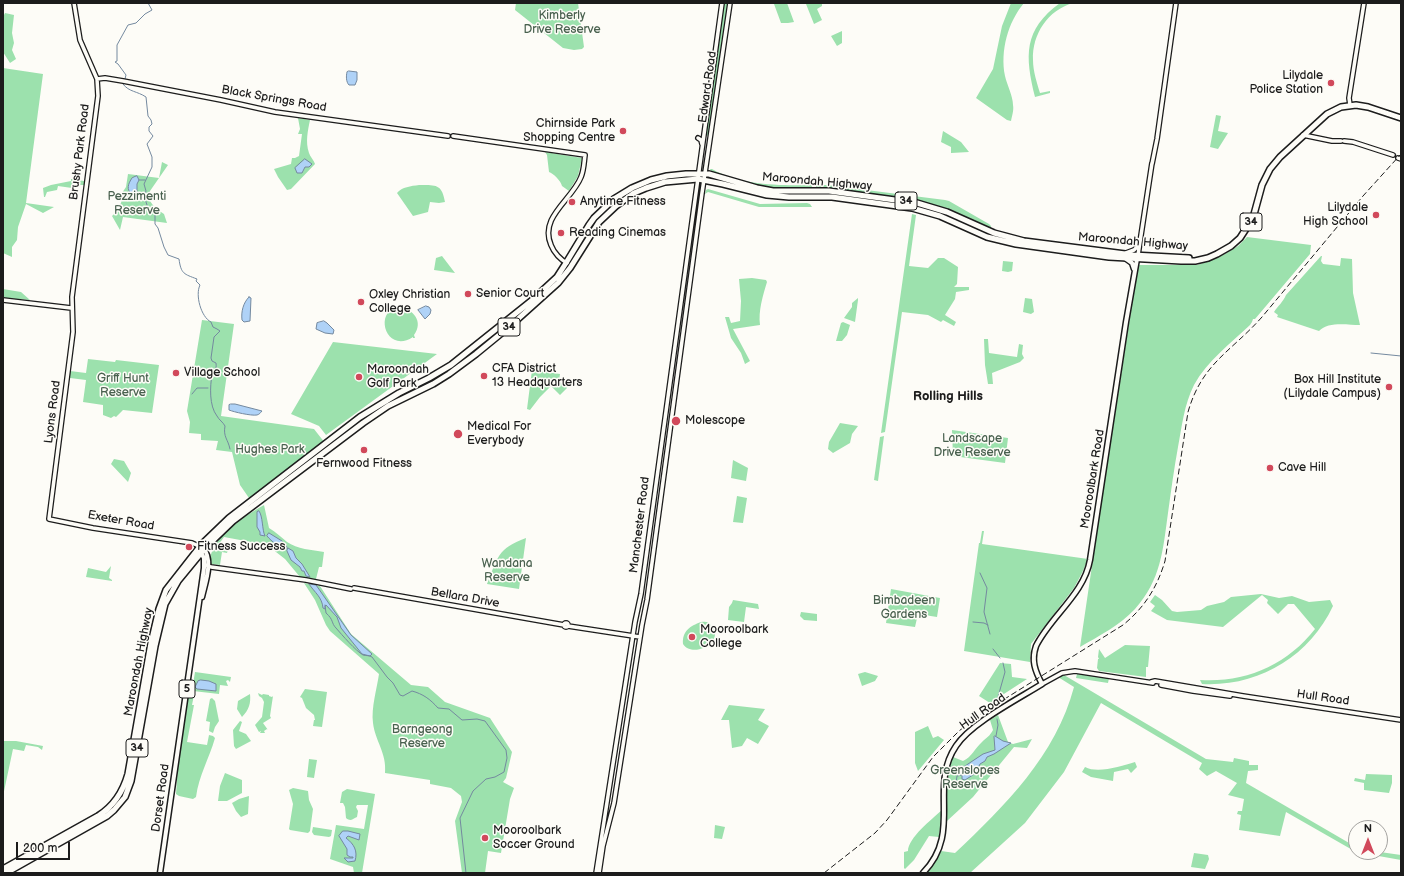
<!DOCTYPE html>
<html>
<head>
<meta charset="utf-8">
<style>
	body { margin:0 }
	#map { position:relative; width:1404px; height:876px; overflow:hidden; background:#fdfcf7; font-family:"Balsamiq Sans",sans-serif }
	canvas { display:block }
	.frame { position:absolute; inset:0; border:4px solid #1c1c1c; pointer-events:none }
	.north { position:absolute; left:1348px; top:820px; width:40px; height:40px; box-sizing:border-box; background:#fdfcf7; border:1px solid #a3a29f; border-radius:50%; rotate:0deg; font-size:11px; font-weight:700; line-height:16px; text-align:center; color:#1c1c1c }
	.north::after { content:''; display:block; margin:auto; width:14px; height:18px; background:#d1495b; clip-path:polygon(50% 0,100% 100%,50% 72%,0 100%) }
	.scale { position:absolute; left:16px; top:842px; width:54px; height:18px; box-sizing:border-box; border:2px solid #1c1c1c; border-top:0; padding-left:5px; font-size:12px; line-height:14px; white-space:nowrap; color:#1c1c1c; -webkit-text-stroke:3px #fdfcf7; paint-order:stroke }
</style>
</head>
<body>
<div id="map">
<canvas width="1404" height="876"></canvas>
<div class="frame"></div>
<div class="north">N</div>
<div class="scale">200 m</div>
</div>
<script>
const ctx = document.querySelector('canvas').getContext('2d');
ctx.lineJoin = 'round';
function paint(path, color) { ctx.fillStyle = color; ctx.fill(path, 'evenodd'); }
function stroke(path, color, width, dash) { ctx.strokeStyle = color; ctx.lineWidth = width; ctx.lineCap = dash ? 'butt' : 'round'; ctx.setLineDash(dash || []); ctx.stroke(path); }
function label(font, color, halo, rows, align = 'center') {
  ctx.font = font + ' "Balsamiq Sans",sans-serif'; ctx.lineWidth = 3; ctx.setLineDash([]); ctx.textBaseline = 'middle'; ctx.strokeStyle = halo; ctx.fillStyle = color; for (const [text, x, y, turn = 0] of rows) {
    ctx.save(); ctx.translate(x, y); ctx.rotate((+turn || 0) * Math.PI / 180); ctx.textAlign = isNaN(turn) ? turn : align; if (halo) ctx.strokeText(text, 0, 0); ctx.fillText(text, 0, 0); ctx.restore();
  }
}
paint(new Path2D(`
	M516,3H578L584,47L582,49L574,50L563,48L515,10Z
	M723,3H729L709,136L705,135Z
	M776,3H787L794,22L788,23H781L774,4Z
	M808,3H822V6L817,9L822,20L814,24L806,4Z
	M1011,3H1024C1008,22 1000,51 1005,76C1007,85 1013,96 1013,105C1014,110 1012,116 1011,121L1007,120L976,98L993,69L1002,26Z
	M1060,3H1073C1048,10 1032,34 1033,60C1033,71 1037,83 1040,93L1050,91V93L1035,97C1025,56 1023,30 1060,3Z
	M5,13L14,15L12,33L14,43L12,50L16,59L10,63L3,52V17Z
	M842,31V43L837,46L831,36Z
	M3,68L43,74L26,203L54,207L43,213L26,204L18,227L17,240L12,247V257L3,253Z
	M1216,115L1221,116L1218,131L1228,133L1218,149L1210,147Z
	M298,118L310,120C308,130 305,142 309,153C310,157 314,160 315,164L291,189L287,190L278,177L274,169L291,164L292,158H295L299,156L302,134H298L300,129Z
	M943,131L961,142L969,152L951,153V147L941,142Z
	M545,152L582,158L578,176L569,191L562,186C561,181 553,173 549,172L547,155Z
	M162,162L168,165L150,191V201L155,208L164,214L167,223L123,217L120,230L112,216L118,210L123,198L122,193L126,187L128,174L159,178Z
	M710,169H712C740,185 780,186 811,185L813,188L791,190L762,187L712,173Z
	M71,179L84,181V185H78L73,186L72,188L58,186L57,190L47,192L45,197H44L43,188L51,185L71,181Z
	M419,185C436,185 442,184 445,202L439,203L430,202L428,212L413,216L397,193C402,187 411,186 419,185Z
	M817,185H827L945,200L949,201L989,224L991,226V228L990,229L942,209L816,189V186Z
	M708,189L760,204L807,203L810,204L812,207H759L708,192L705,194L706,190Z
	M912,214L916,215L909,266L928,268L938,258H944L958,267L957,284L954,287H969V290L956,292L955,299L945,315L956,322L954,326L943,320L941,322L928,315L902,312L885,432L881,433Z
	M1247,237L1311,245L1310,254L1255,319H1253L1252,322L1250,325C1230,344 1207,361 1194,385C1184,405 1182,426 1178,447C1174,469 1171,491 1168,513C1163,550 1161,580 1135,609C1120,625 1099,636 1080,647L1099,518L1138,265H1197L1212,260L1225,254L1238,246Z
	M442,256L455,273L434,270L436,258Z
	M1321,256H1322L1321,261L1323,264L1340,266L1341,258L1352,259L1353,293L1360,325C1348,325 1328,321 1319,331L1277,317L1278,315L1274,312C1278,306 1283,302 1286,295Z
	M1003,261L1013,262L1012,271L1008,272L1002,271Z
	M752,278L766,280L767,282C763,295 758,311 760,325L733,329L750,361L745,364L741,353L731,338L725,317H729L731,323L740,321L741,301L739,279Z
	M3,289L21,292L30,300L3,298Z
	M858,298V300L855,322L844,318L852,307V303Z
	M1025,298L1032,299L1034,312L1031,314L1023,312Z
	M400,306C413,310 424,321 414,335L415,338H413V337C386,355 372,310 400,306Z
	M202,320L234,324L221,416L314,429L325,443L249,498L240,485L232,452L216,450L218,441L201,440V434L189,433L190,422L187,411Z
	M843,322L850,325L847,335L842,341H836L841,323Z
	M984,339H988L989,353L1017,357L1019,344L1023,345L1022,354L1024,358L1020,362L992,373L993,384H988L985,365Z
	M333,342L437,354L326,435L319,426L291,414Z
	M88,359L115,362L116,360L159,365L152,413L123,410L116,417L114,416L111,418L103,415V405L83,402L86,380L70,378V371L86,373Z
	M532,370L560,374L559,381L567,388L560,395L551,386L540,397L530,410L527,409Z
	M840,423L858,426L852,434L850,443L833,453L828,449L829,442Z
	M952,430L1008,438L1005,463L953,456Z
	M884,436L878,481L874,480L880,437Z
	M114,459L124,461L131,473L128,482L111,464Z
	M733,460L748,468L746,481L731,478Z
	M737,496L747,498L743,523L733,522Z
	M264,505L269,528C276,532 281,537 287,542C297,549 312,550 324,552L322,567H319L316,579L300,577L285,559L267,545L224,537L219,544L228,550L227,553L222,552L220,565L210,564C208,539 244,516 264,505Z
	M982,531H984L982,544L1088,559L1082,573L1074,588L1031,644L1030,662L964,651L979,543H980Z
	M526,538L519,589L487,584C498,557 497,549 526,538Z
	M111,566L109,578L112,580V581L86,577L88,568L106,572Z
	M304,583L320,586L351,634L411,685L428,687L445,702L490,718L512,752L506,778L503,782L514,788L510,799L501,853L488,851L485,873H462L455,821L462,802L461,796L451,788L430,784V780L385,773C387,753 375,741 373,723C371,708 377,688 379,674L330,631L326,625L315,600Z
	M891,589L940,598L937,617L918,614L915,627L886,623Z
	M1261,594L1279,598L1292,596L1309,602L1330,600L1333,606C1309,657 1258,687 1202,684L1200,680C1245,683 1287,665 1315,629L1294,604H1288L1278,614L1267,603L1268,600L1262,595L1223,627L1167,620L1151,611L1155,606L1150,602L1155,595L1162,600L1172,611L1177,612L1201,610L1207,606L1224,602L1231,597Z
	M733,600L758,604L759,609L746,607L744,622L728,620L729,607L732,603Z
	M801,612L817,614V621L804,620L800,616Z
	M701,622C706,621 709,622 712,626C725,642 693,659 683,644C682,631 690,626 701,622Z
	M1125,645L1150,646L1148,667H1146V677L1099,671L1097,668L1098,659H1099L1098,657L1099,649L1105,658Z
	M1000,663L1011,664L1012,677L1027,679L990,703L979,696Z
	M195,672L231,677L230,682L228,680L226,681L228,686L220,685L219,694L193,691L192,690Z
	M865,672L878,676L875,681L862,686L858,674Z
	M1077,674L1109,678L1108,683L1076,678Z
	M1064,675L1206,759L1233,762L1234,758L1249,761V765H1258V770L1248,771L1246,783L1356,847V852H1380L1401,855V860L1356,852L1286,812L1280,836L1239,830L1241,815L1237,814L1238,811H1242L1244,799L1228,795L1237,783L1216,771L1207,776L1199,769L1202,763L1101,703L1064,772L1025,823L970,873H925L938,857L941,851L955,853C1005,806 1056,755 1074,687L1058,677Z
	M305,689L327,692L322,727L313,726L314,720H315L314,715L306,708L302,698L300,697Z
	M258,693L262,695L263,694L269,695V696L272,697L273,696L270,716L271,718L263,723L268,730L267,729L264,731L265,733H260L261,731L259,732L255,725L262,717L264,702L262,698L259,696Z
	M190,694L194,695L192,705H194L187,742L207,745L209,735L213,736L215,738C209,759 199,775 196,797L193,799L179,796L176,794L179,751L181,746L180,741L187,699Z
	M250,694C251,703 249,710 242,717L237,709L238,701Z
	M212,698L215,701L219,721L215,727L213,733L209,731L210,722L206,721L210,699Z
	M729,705L765,709L758,720L769,726L758,744L747,738L742,746L732,748L729,720H721Z
	M998,715L1008,742L1013,744L1032,739L1027,748L1014,747L973,797L947,821C947,800 945,777 953,757L963,761C972,757 975,748 982,742C986,738 990,736 993,730L990,720Z
	M240,721L242,722L239,731L246,734L251,741L236,749L234,746L233,730Z
	M928,726L933,738L938,736L944,740L918,771L915,763V732Z
	M3,741H16L43,746L42,750L38,747L26,745L24,751L13,749L3,796Z
	M309,759L317,760L314,778L307,777Z
	M1135,762L1137,767L1131,773L1128,769L1114,772L1113,781L1091,777L1082,772L1085,767C1098,774 1121,766 1135,762Z
	M225,773L242,780V793L227,801H218L220,786Z
	M1366,774L1392,775V783L1389,793L1364,790V783L1354,781L1355,778L1365,780Z
	M293,788L308,791L309,800L313,809L310,831L308,833L290,830L289,829L293,804L289,790Z
	M347,789L375,794L362,873H354L353,867L330,859L336,825L364,829L368,805H357L356,807L358,811L357,817C352,819 351,822 346,818L345,807L343,803H340L342,792Z
	M249,796L248,814L241,817L236,811L232,803L239,799Z
	M942,810L939,837L929,836L914,860L905,869L904,868V852L908,851C908,838 932,819 942,810Z
	M715,825L725,827L722,839L714,838Z
	M313,827L332,830L331,836L329,837L314,835L312,832Z
	M1194,853L1208,855L1209,859L1205,869L1191,867Z`), '#9ce1ad');
const water = new Path2D(`
	M349,71L357,72V80L355,85H349C346,82 346,76 347,72Z
	M305,159L312,164L309,167H305L302,173H297L295,168Z
	M137,176L139,180L137,184V194L132,195C126,189 128,184 132,178Z
	M249,297L251,298L250,321L244,322L242,320C241,312 243,303 249,297Z
	M426,306L429,307L431,310L430,314L425,319L418,310Z
	M324,321L327,323L334,330L333,334L325,333L316,329L317,323Z
	M231,404H235L262,411C260,413 260,414 257,415C251,416 234,412 229,410V405Z
	M259,511C263,516 262,530 265,536L260,535V532L257,527V512Z
	M269,533L282,541L287,547L286,549C279,547 272,542 267,536Z
	M288,548L293,551L296,558L302,564L310,577L306,576L304,571H302L300,567L291,560L287,551Z
	M309,584L316,585L351,635L372,654L370,656L362,654L341,628L337,617L326,605L325,606V609L323,608C322,597 315,593 309,584Z
	M201,680L209,681L216,684V691L197,689L195,687L198,681Z
	M995,736L1003,741L1011,743L994,754L987,757L985,761L980,764L976,773L965,780L962,779V768L983,754L995,750L994,737Z
	M343,831H348L360,834L359,840L348,836L346,838C354,844 358,851 355,861L348,862L344,858H353V857H350L347,855V849L339,836Z`);
paint(water, '#afd2f7');
stroke(water, '#74899f', 1);
stroke(new Path2D(`
	M125,79L126,75L118,64L115,62L117,61V45L128,25L136,23L145,14L152,10L148,3
	M123,83V84C129,92 137,91 146,97L148,116L151,120L152,124L149,127V131L153,136L147,144L152,157V167L144,184L146,191L144,196L148,208L155,213V224L158,228L164,247L168,255L179,259C181,274 184,274 197,279L196,281L200,285C195,295 201,317 211,322L213,327L217,329L220,331L214,337L211,358L212,361L216,363C217,370 214,370 212,375C210,386 209,406 217,416C219,420 223,422 225,426C223,437 228,439 230,449
	M139,180H145
	M1371,353L1401,356
	M192,394L197,388H208
	M980,573L987,588L984,612L990,634
	M325,605L326,613C334,620 331,623 336,628C342,635 356,651 363,655C366,656 369,655 372,657L387,677L393,683L400,695L403,696L412,691C423,694 430,699 438,708L449,709L462,720L477,719L485,721L506,750L507,758L504,772L495,777L486,779L473,791L460,818L466,873
	M973,622L984,623L988,625
	M993,649L1000,658
	M996,704L1005,672L1003,663
	M996,736L998,725L997,719
	M956,783L957,776L962,775`), '#74899f', 1);
stroke(new Path2D(`
	M1393,155L1400,157`), '#dbdad6', 3.5, [3.5, 2]);
const secondary = new Path2D(`
	M74,3L80,40L97,79L98,96L72,297L73,332L49,519L93,528L192,543L201,547
	M97,79L105,78L123,81L221,100L275,112L448,136
	M1350,105L1349,98L1364,3
	M1303,135L1332,141H1341
	M453,136L585,155C584,162 584,170 581,177C572,200 539,217 551,245C554,253 561,260 567,263
	M698,138L701,140L702,144
	M1344,141L1353,142L1393,155
	M1398,158L1401,159
	M1152,164L1157,139L1176,3
	M1126,253L1134,250L1139,245
	M1138,255L1152,163
	M3,300L71,308
	M206,565L211,567L306,580L351,589
	M354,588L564,625
	M564 625a2 2 0 1 1 4 0a2 2 0 1 1-4 0Z
	M568,626L640,637
	M1151,682L1155,681L1243,696L1401,720
	M1042,684L1062,673L1075,671L1153,683
	M1161,685L1193,691L1230,696
	M596,873L635,622L641,594L722,3
	M599,873L603,846L614,803L642,625L647,600L702,193L730,3`);
const primary = new Path2D(`
	M1125,258L1132,263L1134,269
	M202,597C205,583 214,560 203,548
	M160,873L204,568V558L200,551
	M923,873C963,832 928,787 956,746C971,723 1018,699 1042,684C1035,671 1031,660 1036,646C1051,616 1084,594 1090,560L1126,322L1137,259`);
const highway = new Path2D(`
	M3,869L98,816C114,806 123,792 128,774L151,643L159,609L166,590L202,544L229,518L360,417L399,393L429,378L451,365L530,302L557,277L566,263L589,225L594,218L614,199L632,188L651,180L667,176L686,174H709L757,188L773,191H829L917,203L947,212L994,233L1024,241L1133,255L1189,258
	M6,873L107,816L114,810L125,797L131,781L155,646L165,604L178,581L206,547L233,521L363,423L388,406L433,384L449,374L476,354L509,327L558,283L570,268L599,222L616,206L634,193L646,188L665,182L698,179L723,184L767,195L789,197H832L912,208L940,216L987,237L1016,244L1109,257L1181,261H1195L1208,258L1217,254L1231,246L1240,238L1253,218L1262,185L1270,169L1280,157L1327,114L1341,107L1356,105L1368,107L1401,118`);
stroke(secondary, '#1c1c1c', 6);
stroke(primary, '#1c1c1c', 7);
stroke(highway, '#1c1c1c', 8);
stroke(secondary, '#fdfcf7', 3.5);
stroke(primary, '#fdfcf7', 4);
stroke(highway, '#fdfcf7', 5);
stroke(new Path2D(`
	M824,873L875,833L887,820L933,757L959,731L979,715L1123,625C1144,608 1157,588 1165,561L1188,412C1202,363 1231,352 1262,317L1363,196L1401,154`), '#1c1c1c', 1, [6, 3]);
for (const [x, y, r, color] of [
	[1331,83,4,"#d1495b"],
	[623,131,4,"#d1495b"],
	[572,202,4,"#d1495b"],
	[1376,215,4,"#d1495b"],
	[561,233,4,"#d1495b"],
	[468,294,4,"#d1495b"],
	[361,302,4,"#d1495b"],
	[176,373,4,"#d1495b"],
	[484,376,4,"#d1495b"],
	[359,377,4,"#d1495b"],
	[1389,387,4,"#d1495b"],
	[676,421,5,"#d1495b"],
	[458,434,5,"#d1495b"],
	[364,450,4,"#d1495b"],
	[1270,468,4,"#d1495b"],
	[189,547,4,"#d1495b"],
	[692,637,4,"#d1495b"],
	[485,838,4,"#d1495b"]
]) { const dot = new Path2D(); dot.arc(x, y, r, 0, 2 * Math.PI); ctx.fillStyle = color; ctx.fill(dot); stroke(dot, '#fdfcf7', 1.5); }
for (const [x, y, w] of [
	[906,201,22],
	[1251,222,22],
	[509,327,22],
	[187,689,16],
	[137,748,22]
]) { const box = new Path2D(); box.roundRect(x - w / 2, y - 9, w, 18, 3); ctx.fillStyle = '#fdfcf7'; ctx.fill(box); stroke(box, '#1c1c1c', 1); }
label('bold 11px', '#1c1c1c', null, [
	["34",906,201],
	["34",1251,222],
	["34",509,327],
	["5",187,689],
	["34",137,748]
]);
label('12px', '#49614f', '#fdfcf7', [
	["Kimberly",562,16],
	["Drive Reserve",562,30],
	["Pezzimenti",137,197],
	["Reserve",137,211],
	["Griff Hunt",123,379],
	["Reserve",123,393],
	["Landscape",972,439],
	["Drive Reserve",972,453],
	["Hughes Park",270,450],
	["Wandana",507,564],
	["Reserve",507,578],
	["Bimbadeen",904,601],
	["Gardens",904,615],
	["Barngeong",422,730],
	["Reserve",422,744],
	["Greenslopes",965,771],
	["Reserve",965,785]
]);
label('12px', '#1c1c1c', '#fdfcf7', [
	["Lilydale",1323,76,"right"],
	["Police Station",1323,90,"right"],
	["Chirnside Park",615,124,"right"],
	["Shopping Centre",615,138,"right"],
	["Anytime Fitness",580,202],
	["Lilydale",1368,208,"right"],
	["High School",1368,222,"right"],
	["Reading Cinemas",569,233],
	["Senior Court",476,294],
	["Oxley Christian",369,295],
	["College",369,309],
	["CFA District",492,369],
	["13 Headquarters",492,383],
	["Maroondah",367,370],
	["Golf Park",367,384],
	["Village School",184,373],
	["Box Hill Institute",1381,380,"right"],
	["(Lilydale Campus)",1381,394,"right"],
	["Molescope",685,421],
	["Medical For",467,427],
	["Everybody",467,441],
	["Fernwood Fitness",364,464,"center"],
	["Cave Hill",1278,468],
	["Fitness Success",197,547],
	["Mooroolbark",700,630],
	["College",700,644],
	["Mooroolbark",493,831],
	["Soccer Ground",493,845]
], 'left');
label('12px', '#1c1c1c', '#fdfcf7', [
	["Edward Road",708,87,-82],
	["Black Springs Road",274,99,10],
	["Brushy Park Road",80,152,-83],
	["Maroondah Highway",817,182,5],
	["Maroondah Highway",1133,242,5],
	["Lyons Road",53,412,-83],
	["Mooroolbark Road",1093,479,-81],
	["Exeter Road",121,521,10],
	["Manchester Road",640,525,-83],
	["Bellara Drive",465,598,10],
	["Maroondah Highway",139,662,-79],
	["Hull Road",1323,698,8],
	["Hull Road",983,712,-35],
	["Dorset Road",161,798,-82]
]);
label('bold 13px', '#1c1c1c', '#fdfcf7', [
	["Rolling Hills",948,397]
]);
</script>
</body>
</html>
